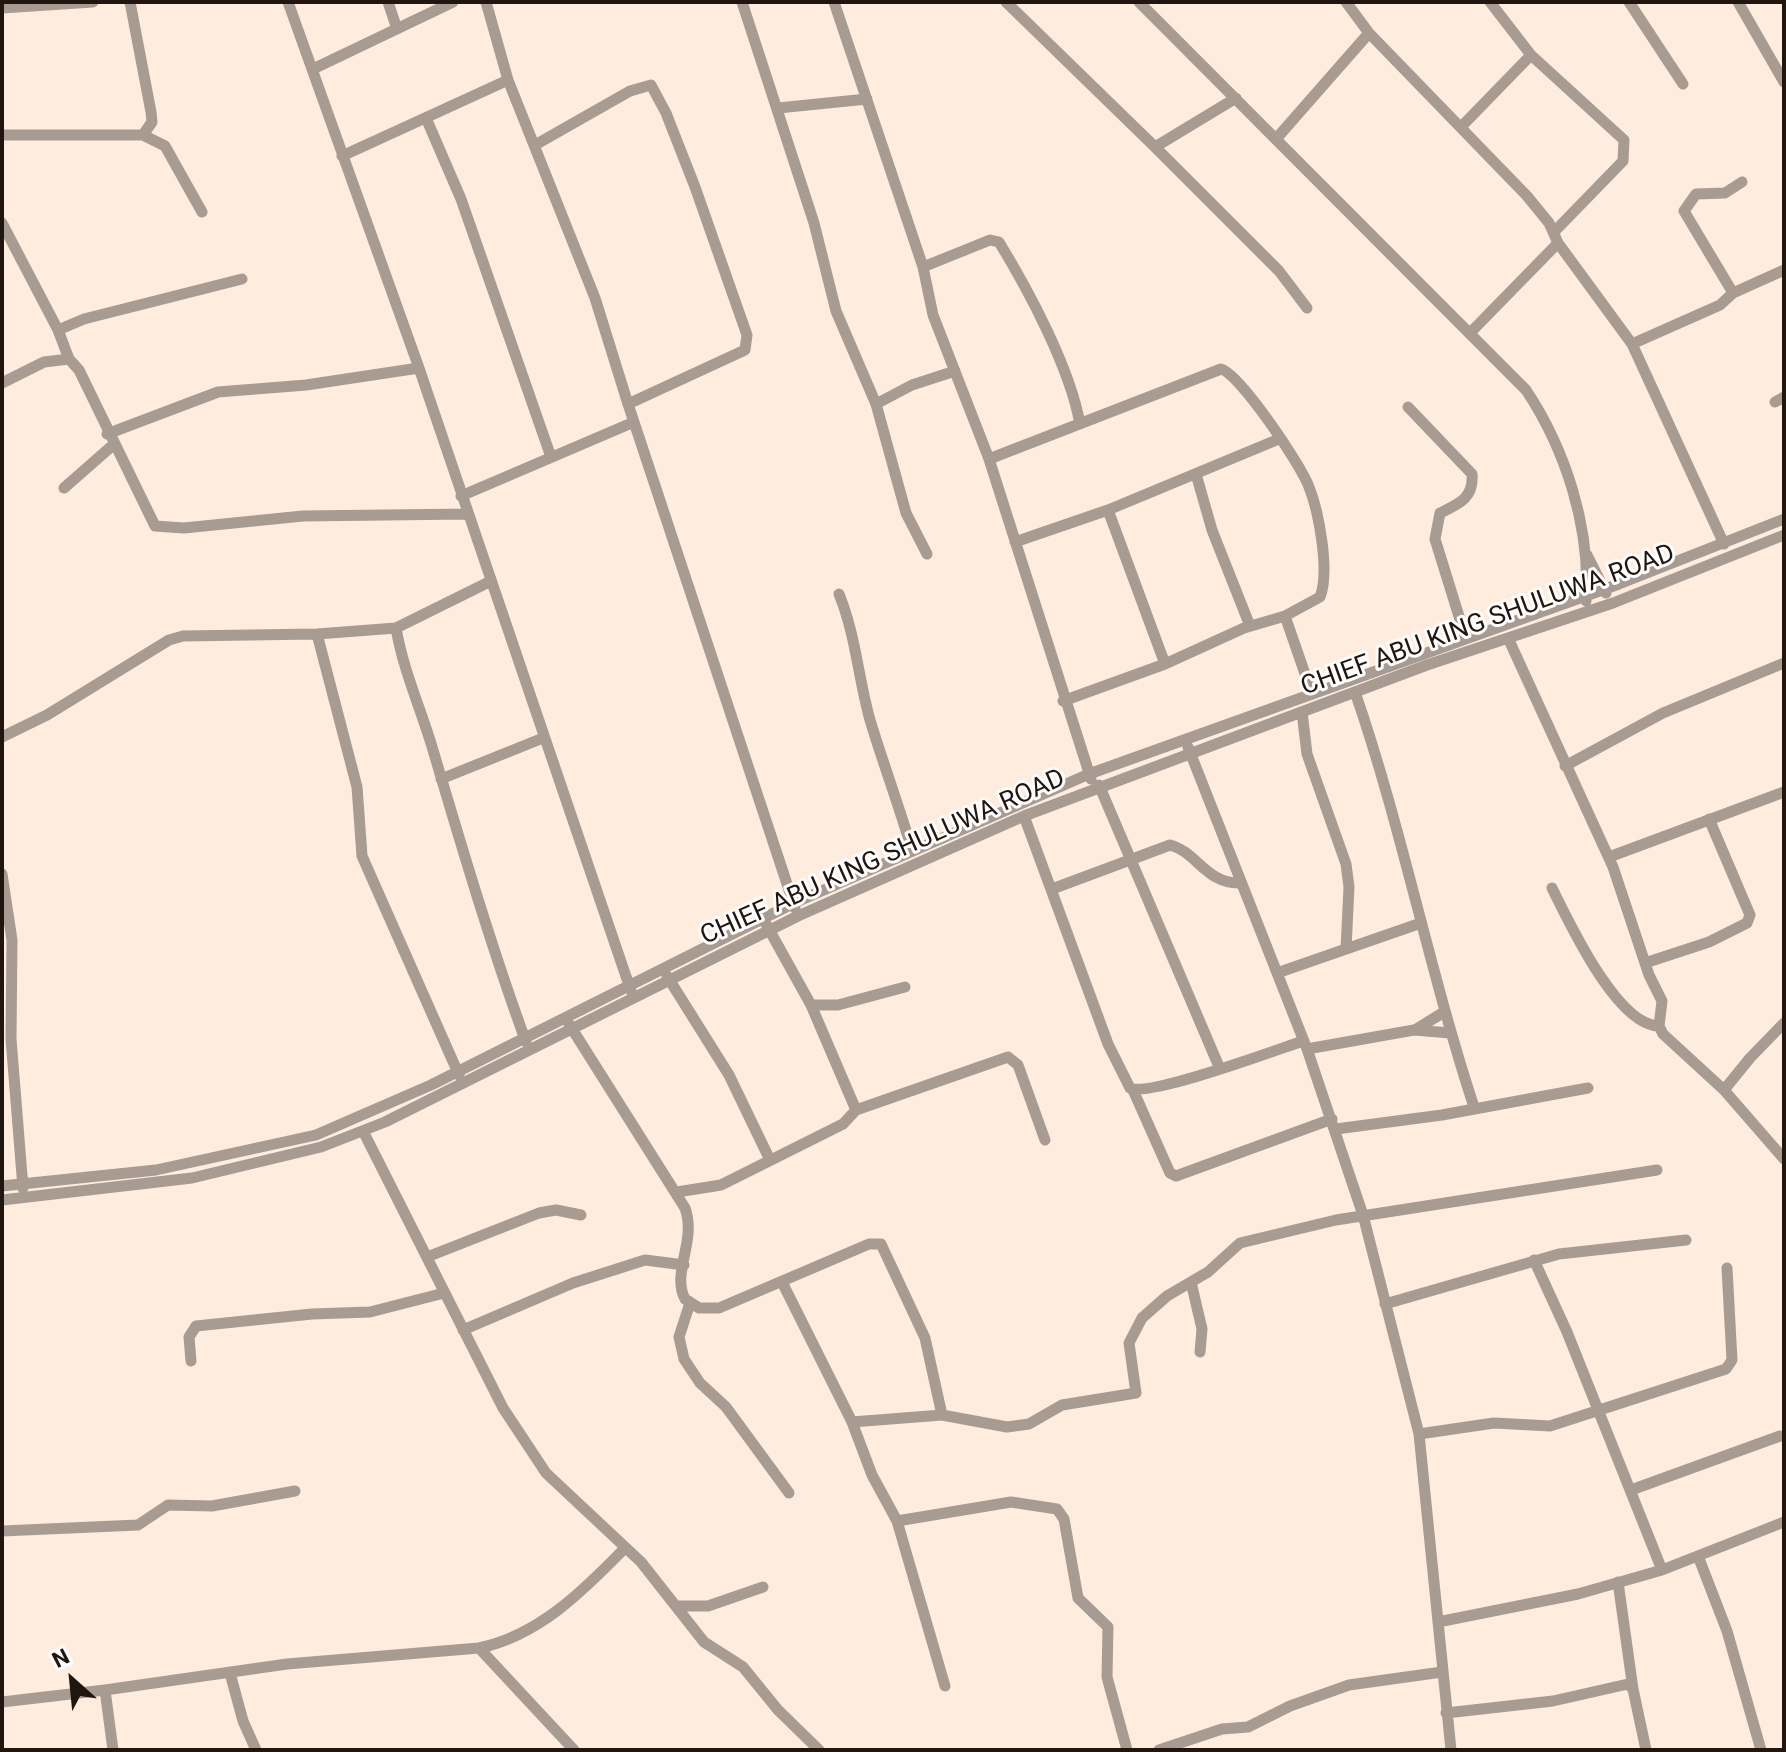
<!DOCTYPE html>
<html>
<head>
<meta charset="utf-8">
<style>
	body { margin:0 }
	#map { position:relative; width:1786px; height:1752px; overflow:hidden; background:#feecdf; font-family:Roboto,sans-serif }
	canvas { display:block }
	.frame { position:absolute; inset:0; border:4px solid #20160f; pointer-events:none }
	.north { position:absolute; left:32px; top:1640px; width:80px; height:80px; -webkit-text-stroke:6px #fdfdfd; paint-order:stroke; rotate:333deg; font-size:22px; font-weight:700; line-height:32px; text-align:center; color:#20160f }
	.north::after { content:''; display:block; margin:auto; width:28px; height:36px; background:#20160f; clip-path:polygon(50% 0,100% 100%,50% 72%,0 100%) }
</style>
</head>
<body>
<div id="map">
<canvas width="1786" height="1752"></canvas>
<div class="frame"></div>
<div class="north">N</div>
</div>
<script>
const ctx = document.querySelector('canvas').getContext('2d');
ctx.lineJoin = 'round';
function stroke(path, color, width, dash) { ctx.strokeStyle = color; ctx.lineWidth = width; ctx.lineCap = dash ? 'butt' : 'round'; ctx.setLineDash(dash || []); ctx.stroke(path); }
function label(font, color, halo, rows, align = 'center') {
  ctx.font = font + ' Roboto,sans-serif'; ctx.lineWidth = 6; ctx.setLineDash([]); ctx.textBaseline = 'middle'; ctx.strokeStyle = halo; ctx.fillStyle = color; for (const [text, x, y, turn = 0] of rows) {
    ctx.save(); ctx.translate(x, y); ctx.rotate((+turn || 0) * Math.PI / 180); ctx.textAlign = isNaN(turn) ? turn : align; if (halo) ctx.strokeText(text, 0, 0); ctx.fillText(text, 0, 0); ctx.restore();
  }
}
stroke(new Path2D(`
	M130,2L151,112L152,122L143,135
	M288,2L419,368L631,991
	M388,2L397,29
	M486,2L508,80L595,298L628,404L745,350L747,335L695,187L666,113L651,85L630,91L535,145
	M742,2L814,223L836,311L876,404L906,513L927,554
	M834,2L923,267L933,315L989,459L1091,779
	M1006,2L1155,147L1236,98
	M1139,2L1526,390C1566,450 1591,529 1586,601
	M1490,2L1531,55L1624,140L1623,161L1554,232
	M1629,2L1683,84
	M1738,2L1784,82
	M2,8L93,2
	M1369,33L1527,196L1549,223L1558,243L1470,333
	M313,69L453,2
	M778,108L867,99
	M426,118L461,199L551,457
	M1461,127L1531,55
	M2,135H143L165,146L202,212
	M1276,139L1369,33L1346,2
	M1155,147L1279,271L1307,308
	M342,156L508,80
	M2,223L58,330
	M1558,243L1632,344L1724,544
	M923,267L990,240L999,242C1029,291 1070,368 1080,424
	M242,279L84,319L58,330L69,359L79,370L155,526L184,528L303,516L468,514
	M1733,293L1684,211L1696,194L1725,193L1742,182
	M1632,344L1720,305L1733,293L1784,270
	M2,383L44,362L69,359
	M1775,402L1784,397
	M628,404L795,908
	M876,404L912,385L955,371
	M1408,407L1472,474C1474,498 1459,504 1440,513L1435,539L1466,639
	M107,434L218,392L306,385L419,368
	M989,459L1221,369C1239,373 1302,466 1309,487C1319,512 1330,572 1320,597L1285,616L1244,628L1165,664L1063,701
	M1196,474L1212,530L1250,626
	M64,488L113,445
	M461,496L634,422
	M1108,510L1165,664
	M1015,542L1108,510L1279,439
	M1587,555L1606,593
	M839,594C856,636 858,677 870,720C883,763 899,806 912,850
	M1285,616L1312,694
	M396,628C403,670 421,709 433,750C462,848 491,946 526,1042
	M317,634L357,787L362,856L459,1075
	M1508,638L1613,867L1649,975L1662,1001L1659,1026L1663,1034L1724,1090L1784,1159
	M1355,692C1402,828 1429,970 1474,1107
	M1302,712L1307,754L1346,864L1349,887L1346,949
	M2,737L47,715L169,640L183,636L317,634L396,628L491,581
	M1188,747L1307,1049L1363,1215L1419,1434L1451,1750
	M1565,766L1663,713L1784,663
	M441,779L543,738
	M1099,785L1220,1069
	M1024,816L1108,1044L1130,1088C1150,1097 1276,1050 1303,1041
	M1609,857L1784,792
	M2,874L12,940L11,1039L23,1188
	M1552,888C1569,922 1617,1026 1659,1026
	M1052,889L1170,845C1197,852 1206,884 1240,883
	M1645,963L1709,942L1747,923L1750,915L1709,819
	M1277,973L1421,923
	M667,976L729,1075L770,1160
	M811,1005H838L905,987
	M569,1024L685,1208C697,1241 671,1273 685,1299L699,1308H719L869,1244H881L925,1338L942,1415
	M1415,1030L1444,1012
	M1307,1049L1414,1030L1450,1033
	M1133,1090L1170,1173L1176,1176L1332,1119
	M1724,1090L1750,1058L1784,1023
	M856,1110L1008,1057L1018,1065L1045,1140
	M1336,1129L1442,1115L1588,1088
	M363,1131L503,1408L546,1473L641,1562L704,1642L743,1667L778,1710L819,1750
	M2,1186L156,1170L316,1135L431,1085L794,903L1089,774L1619,584L1784,519
	M677,1192L721,1185L843,1124L856,1110L811,1005L766,924
	M2,1200L192,1178L321,1147L385,1122L798,916L1024,816L1427,665L1613,603L1784,535
	M427,1257L539,1213L556,1210L581,1215
	M1534,1260L1567,1332L1662,1570
	M782,1282L852,1422L872,1475L897,1521L945,1686
	M1191,1282L1202,1329L1200,1352
	M690,1303L679,1337L684,1359L700,1383L726,1407L789,1493
	M1385,1304L1559,1254L1686,1240
	M463,1330L573,1283L645,1260L684,1265
	M191,1361L189,1337L196,1326L312,1314L370,1312L444,1293
	M852,1422L942,1415L1007,1427L1029,1424L1062,1405L1136,1393L1129,1343L1142,1318L1167,1296L1208,1272L1240,1243L1336,1220L1657,1170
	M1419,1434L1494,1423L1550,1426L1726,1369L1732,1360L1727,1268
	M1631,1490L1780,1436
	M897,1521L1011,1502L1057,1509L1064,1519L1078,1598L1108,1627L1107,1677L1127,1750
	M2,1531L138,1525L168,1505L212,1506L295,1491
	M1698,1556L1727,1631L1761,1750
	M1618,1582L1633,1689
	M676,1606H708L763,1587
	M1438,1622L1578,1594L1662,1570L1784,1522
	M479,1648C538,1636 583,1591 624,1549
	M230,1673L243,1721L256,1750
	M105,1690L287,1664L479,1648L574,1750
	M2,1702L105,1690L113,1750
	M1446,1713L1553,1701L1628,1684L1633,1689L1646,1750
	M1159,1750L1222,1729L1248,1727L1290,1706L1349,1685L1442,1672`), '#a89b92', 11);
label('26px', '#20160f', '#fdfdfd', [
	["CHIEF ABU KING SHULUWA ROAD",1488,621,-20],
	["CHIEF ABU KING SHULUWA ROAD",883,858,-24]
]);
</script>
</body>
</html>
